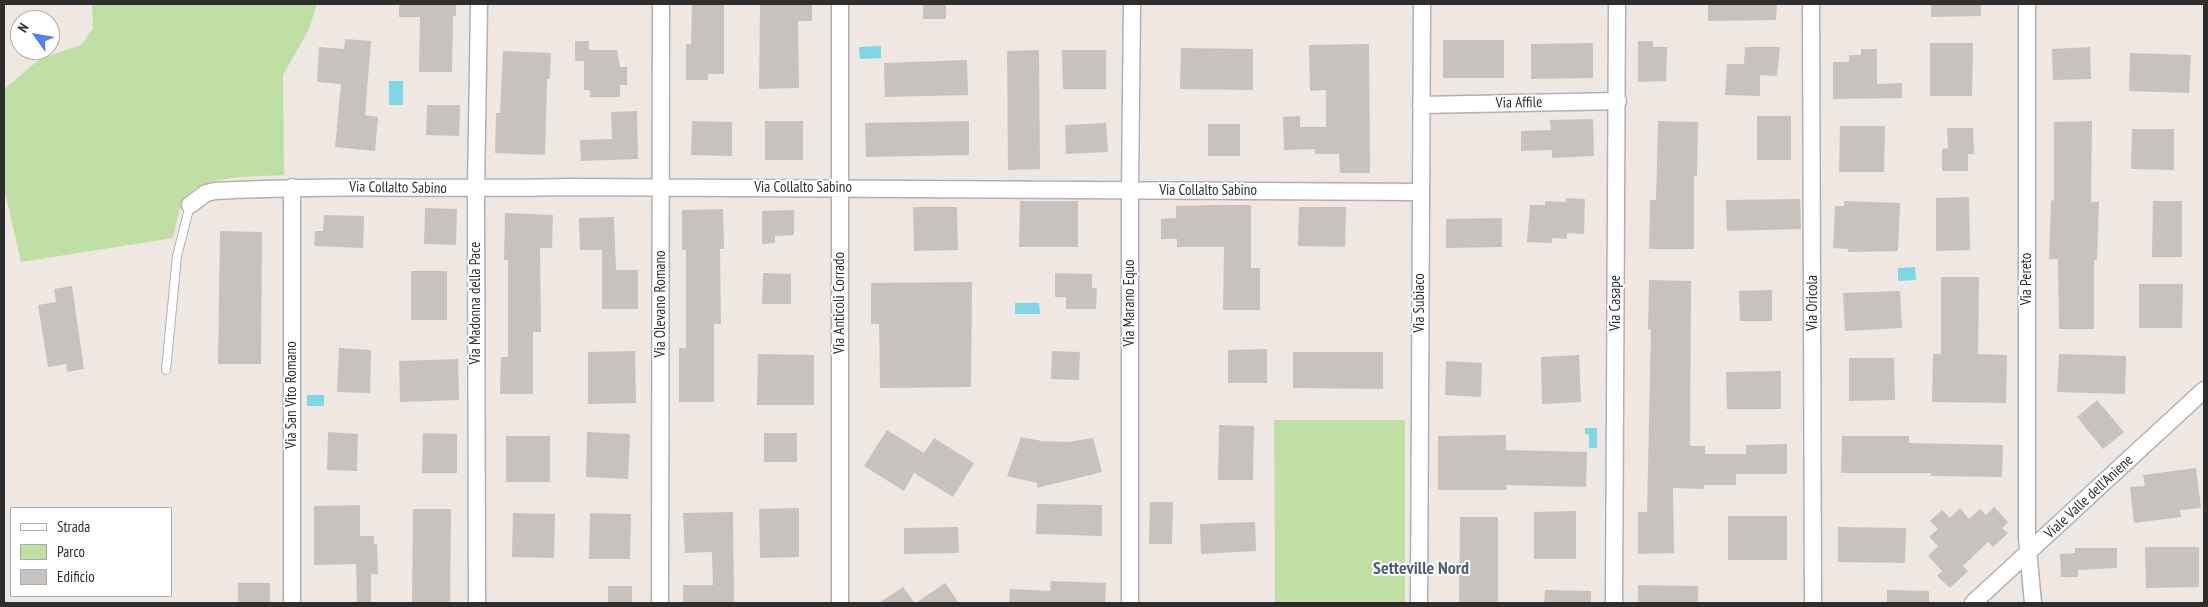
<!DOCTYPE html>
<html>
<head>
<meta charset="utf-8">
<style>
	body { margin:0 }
	#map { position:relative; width:2208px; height:607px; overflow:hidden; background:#eee7e2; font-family:"PT Sans Narrow",sans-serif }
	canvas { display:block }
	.frame { position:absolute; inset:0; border:5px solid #2e2e2e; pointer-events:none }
	.legend { position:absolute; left:10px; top:507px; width:162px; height:90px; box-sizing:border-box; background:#fff; border:1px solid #ababab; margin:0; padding:6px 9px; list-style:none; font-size:15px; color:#2e2e2e }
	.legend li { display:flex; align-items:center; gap:10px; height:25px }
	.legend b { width:25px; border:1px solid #ababab }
	.north { position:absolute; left:10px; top:10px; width:50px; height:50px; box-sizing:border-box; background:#fff; border:1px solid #ababab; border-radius:50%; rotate:302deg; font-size:14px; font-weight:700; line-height:20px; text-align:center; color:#2e2e2e }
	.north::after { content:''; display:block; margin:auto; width:18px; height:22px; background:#5181eb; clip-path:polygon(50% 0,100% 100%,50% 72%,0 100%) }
</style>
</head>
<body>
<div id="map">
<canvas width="2208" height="607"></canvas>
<div class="frame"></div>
<ul class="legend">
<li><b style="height:6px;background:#fff"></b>Strada</li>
<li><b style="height:14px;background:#bfdfa4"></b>Parco</li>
<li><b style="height:14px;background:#c7c2bd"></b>Edificio</li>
</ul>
<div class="north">N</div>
</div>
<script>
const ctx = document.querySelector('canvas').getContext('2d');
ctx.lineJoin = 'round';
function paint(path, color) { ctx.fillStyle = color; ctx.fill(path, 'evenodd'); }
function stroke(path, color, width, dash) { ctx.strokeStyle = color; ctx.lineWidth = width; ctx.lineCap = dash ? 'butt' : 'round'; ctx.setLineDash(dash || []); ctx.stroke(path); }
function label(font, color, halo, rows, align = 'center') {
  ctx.font = font + ' "PT Sans Narrow",sans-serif'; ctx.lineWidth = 4; ctx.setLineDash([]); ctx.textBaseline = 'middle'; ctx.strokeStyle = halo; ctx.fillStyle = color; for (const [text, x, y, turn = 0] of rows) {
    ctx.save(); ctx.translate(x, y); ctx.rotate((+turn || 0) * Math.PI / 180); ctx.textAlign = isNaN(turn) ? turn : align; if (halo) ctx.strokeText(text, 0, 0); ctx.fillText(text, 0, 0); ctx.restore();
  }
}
paint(new Path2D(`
	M92,4H317L309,29L283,75L284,175C256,177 198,174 183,201C178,212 176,227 173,238L21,262L4,188V89L40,59L81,45L93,28Z
	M1274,420H1405V603H1275Z`), '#bfdfa4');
paint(new Path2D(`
	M881,46V58L860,59L859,47Z
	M389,81H403V105H389Z
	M1915,267L1916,280L1898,281V268Z
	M1015,303H1039L1040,314H1015Z
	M307,395H324V406H307Z
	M1585,428H1597V448H1589V434H1585Z`), '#7fd7e6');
paint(new Path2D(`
	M399,4H456V16H453L452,72H419L420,17H399Z
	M692,4H724V74H708V80H686V44H691Z
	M760,4H812V21H798L799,88L759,89Z
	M923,4H946V19H923Z
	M1708,4H1777L1776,20L1708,21Z
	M1931,4H1981V16L1931,17Z
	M345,39L371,41L365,115L378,117L375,151L335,147L341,84L317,82L319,47L344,49Z
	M1443,40H1504V78H1443Z
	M575,41H589V50H617L620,67H627V85H620V97H590V90H584V61H575Z
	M1638,41H1653V47H1667L1666,81L1638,82Z
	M1593,43V78L1531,79V44Z
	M1930,43H1973L1972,96H1930Z
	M1369,44L1370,173H1340L1339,154H1315V149L1284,150L1283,117L1300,116V127H1326V90L1310,91L1309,45Z
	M1745,47H1780L1777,76L1760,75V96L1725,95L1727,64H1744Z
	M2090,47L2091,79L2053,80L2052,49Z
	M1181,48L1253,49V90L1180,89Z
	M1861,49H1877V84L1902,83V98L1833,99V62H1849V55H1861Z
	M1039,50L1040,169L1008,170L1007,51Z
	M1062,50H1106V89H1063Z
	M503,51L551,53L550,79H547L545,155L495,153L496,113H500Z
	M2130,53L2191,55L2189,93L2129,91Z
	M967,60L968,95L885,97L884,63Z
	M427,105H460L459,136L426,135Z
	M637,111L638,159L581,161L580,140L612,139L611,112Z
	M1757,116H1791V160H1757Z
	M1593,119L1594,156L1552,158V150L1521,151V131L1551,130L1550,120Z
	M692,121L732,122V156L691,155Z
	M765,121H803V160H765Z
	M969,121V155L866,157L865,123Z
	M1658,121L1698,122L1697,176H1694V249H1649L1650,200H1656Z
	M2092,121L2091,202H2099L2097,260H2094V329H2059L2058,259H2049L2051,200L2054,201V122Z
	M1106,123L1108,152L1066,154L1065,125Z
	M1208,124H1240V156H1208Z
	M1840,126H1885L1884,172H1839Z
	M1947,128H1973L1974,154H1968V171H1942V149L1948,148Z
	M2132,129H2174V170L2131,169Z
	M1969,197L1970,250L1936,251V198Z
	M1566,198L1585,199L1584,234L1567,233V239L1552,238V243L1527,242L1530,205H1545V201L1566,202Z
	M1800,199L1801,229L1727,231L1726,200Z
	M1020,201H1078V247H1019Z
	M1844,201L1900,203L1898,251L1848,252V249L1833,248L1835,206H1844Z
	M2153,201H2182V257H2152Z
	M1218,205H1251V268H1260V310H1223L1224,247H1177V239H1161V219L1176,218V206Z
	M913,207H957L958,250L914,251Z
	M1299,207H1346L1345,247L1298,246Z
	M425,208L457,209L456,245L424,244Z
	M723,209L724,249H720L721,324H714V402H679V348H686V250H682V210Z
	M794,210V235L775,236V243L762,244V211Z
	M505,213L553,215L552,248H540L541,332H533V394H500L501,357H508V260H504Z
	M324,215L364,216L363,248L314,246L315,231H323Z
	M614,217L616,270H638V309H602V250H580L579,218Z
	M1502,218V247L1446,248V219Z
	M220,231L262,232L261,364H218Z
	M411,271H447V320H411Z
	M763,273L791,274V304H762Z
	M1055,273L1092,274V288H1097L1096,309H1066V297H1055Z
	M1941,277H1979L1978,352V354L2007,355L2006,403L1932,402L1933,354H1941Z
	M1649,280L1691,281L1690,446H1705V454H1746V445L1787,444V474H1736V485H1704V489L1673,488L1674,553L1638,554V512H1647L1651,330L1648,329Z
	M972,282L971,387L880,388L879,324H871V283Z
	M2139,284H2183L2182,328H2139Z
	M72,286L84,369L67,372L66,364L48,367L38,305L56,302L54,289Z
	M1772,290V321H1740L1739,291Z
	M1900,291L1902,328L1845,331L1843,293Z
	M339,348L371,350L370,393L337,392Z
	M1267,349V383H1228V350Z
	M635,351L636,403L588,404V352Z
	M1052,351L1080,352L1079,380L1051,379Z
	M1293,352H1383V389L1293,388Z
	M758,354L814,355V405H757Z
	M2059,354L2126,356L2125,394L2057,392Z
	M1579,355L1581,402L1542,404L1541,357Z
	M1849,358H1894L1895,400L1849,401Z
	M458,359L459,400L400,402L399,361Z
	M1446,361L1482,363L1481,397L1445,395Z
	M1781,371V409H1727L1726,372Z
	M2097,400L2124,432L2103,449L2077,417Z
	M1219,425L1254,426L1253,480H1218Z
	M887,430L924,453L934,438L974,463L953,497L914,473L904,491L864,466Z
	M328,432L358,434L357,471L327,470Z
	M587,432L630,434L628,479L586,477Z
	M423,433L457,434V473H422Z
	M764,433H797V462H764Z
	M1506,435V450L1587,452L1586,487L1506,485L1507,490H1438V436Z
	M506,436H550V482H506Z
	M1842,436H1909V443L2003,445L2002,477L1931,476V473H1841Z
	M1021,437L1042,441L1068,442L1093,438L1102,472L1037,488V483L1007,476Z
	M2196,468L2201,508L2180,510L2181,517L2134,523L2130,487L2145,486L2143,475Z
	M1150,502H1173L1172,544H1149Z
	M1037,504L1102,505V536L1036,534Z
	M360,505V536H374V544H377L378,574H371V603H357L356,564L314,565V506Z
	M1994,507L2008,522L2002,528L2008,533L1993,547L1988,542L1963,566L1968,571L1950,588L1937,576L1942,571L1928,556L1938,546L1929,537L1938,529L1930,521L1942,510L1950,518L1960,508L1969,519L1980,509L1986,515Z
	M799,508V557L760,558L759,509Z
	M413,509H451L450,603H412Z
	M1576,511V559H1534V512Z
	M733,512L734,603H683V585H713L712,552L685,553L683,513Z
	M513,513L555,514L554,558L512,557Z
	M590,513L631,514L630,559H589Z
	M1728,516H1787V560H1728Z
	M1460,517H1498V603H1459Z
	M1255,522L1256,551L1201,554L1200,524Z
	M958,527L959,553L904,554V528Z
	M1838,527L1906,528L1905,563L1838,562Z
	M2145,547H2199V587L2146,588Z
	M2075,548H2117V568L2078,570V577H2061L2060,554L2075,553Z
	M1051,581L1106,583L1105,603H1009L1010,589L1050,591Z
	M238,583H270V603H238Z
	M945,583L959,603H916Z
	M1638,585L1698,586V603H1638Z
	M608,586H632V603H608Z
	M903,587L915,603H879Z
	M1545,590L1591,591V603H1544Z
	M1887,590L1929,591V603H1887Z`), '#c7c2bd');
const service = new Path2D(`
	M166,370L177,256L190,205`);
const minor = new Path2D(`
	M840,4V603
	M1811,4L1813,603
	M2027,4V538L2033,603
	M1421,105L1618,101
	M292,187V603
	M190,205L206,193L215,191C333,184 451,190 569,187L1420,192
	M477,603L476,189L479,4
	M660,603L661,4
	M1130,603V190L1132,4
	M1419,603L1422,4
	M1614,603L1617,4
	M1973,603L2204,390`);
stroke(service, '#aeb1b9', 10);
stroke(minor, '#aeb1b9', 19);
stroke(service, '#fff', 8);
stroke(minor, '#fff', 16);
label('15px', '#2e2e2e', '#fff', [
	["Via Affile",1519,103,-1],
	["Via Collalto Sabino",398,188,1],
	["Via Collalto Sabino",803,188],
	["Via Collalto Sabino",1208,191],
	["Via Pereto",2027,279,-90],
	["Via Madonna della Pace",476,303,-90],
	["Via Anticoli Corrado",840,303,-90],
	["Via Marano Equo",1130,303,-90],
	["Via Subiaco",1420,303,-90],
	["Via Casape",1616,303,-90],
	["Via Oricola",1813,303,-90],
	["Via Olevano Romano",661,304,-90],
	["Via San Vito Romano",292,395,-90],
	["Viale Valle dell'Aniene",2089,497,-43]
]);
label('bold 18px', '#515e7b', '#fff', [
	["Setteville Nord",1421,569]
]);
</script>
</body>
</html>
